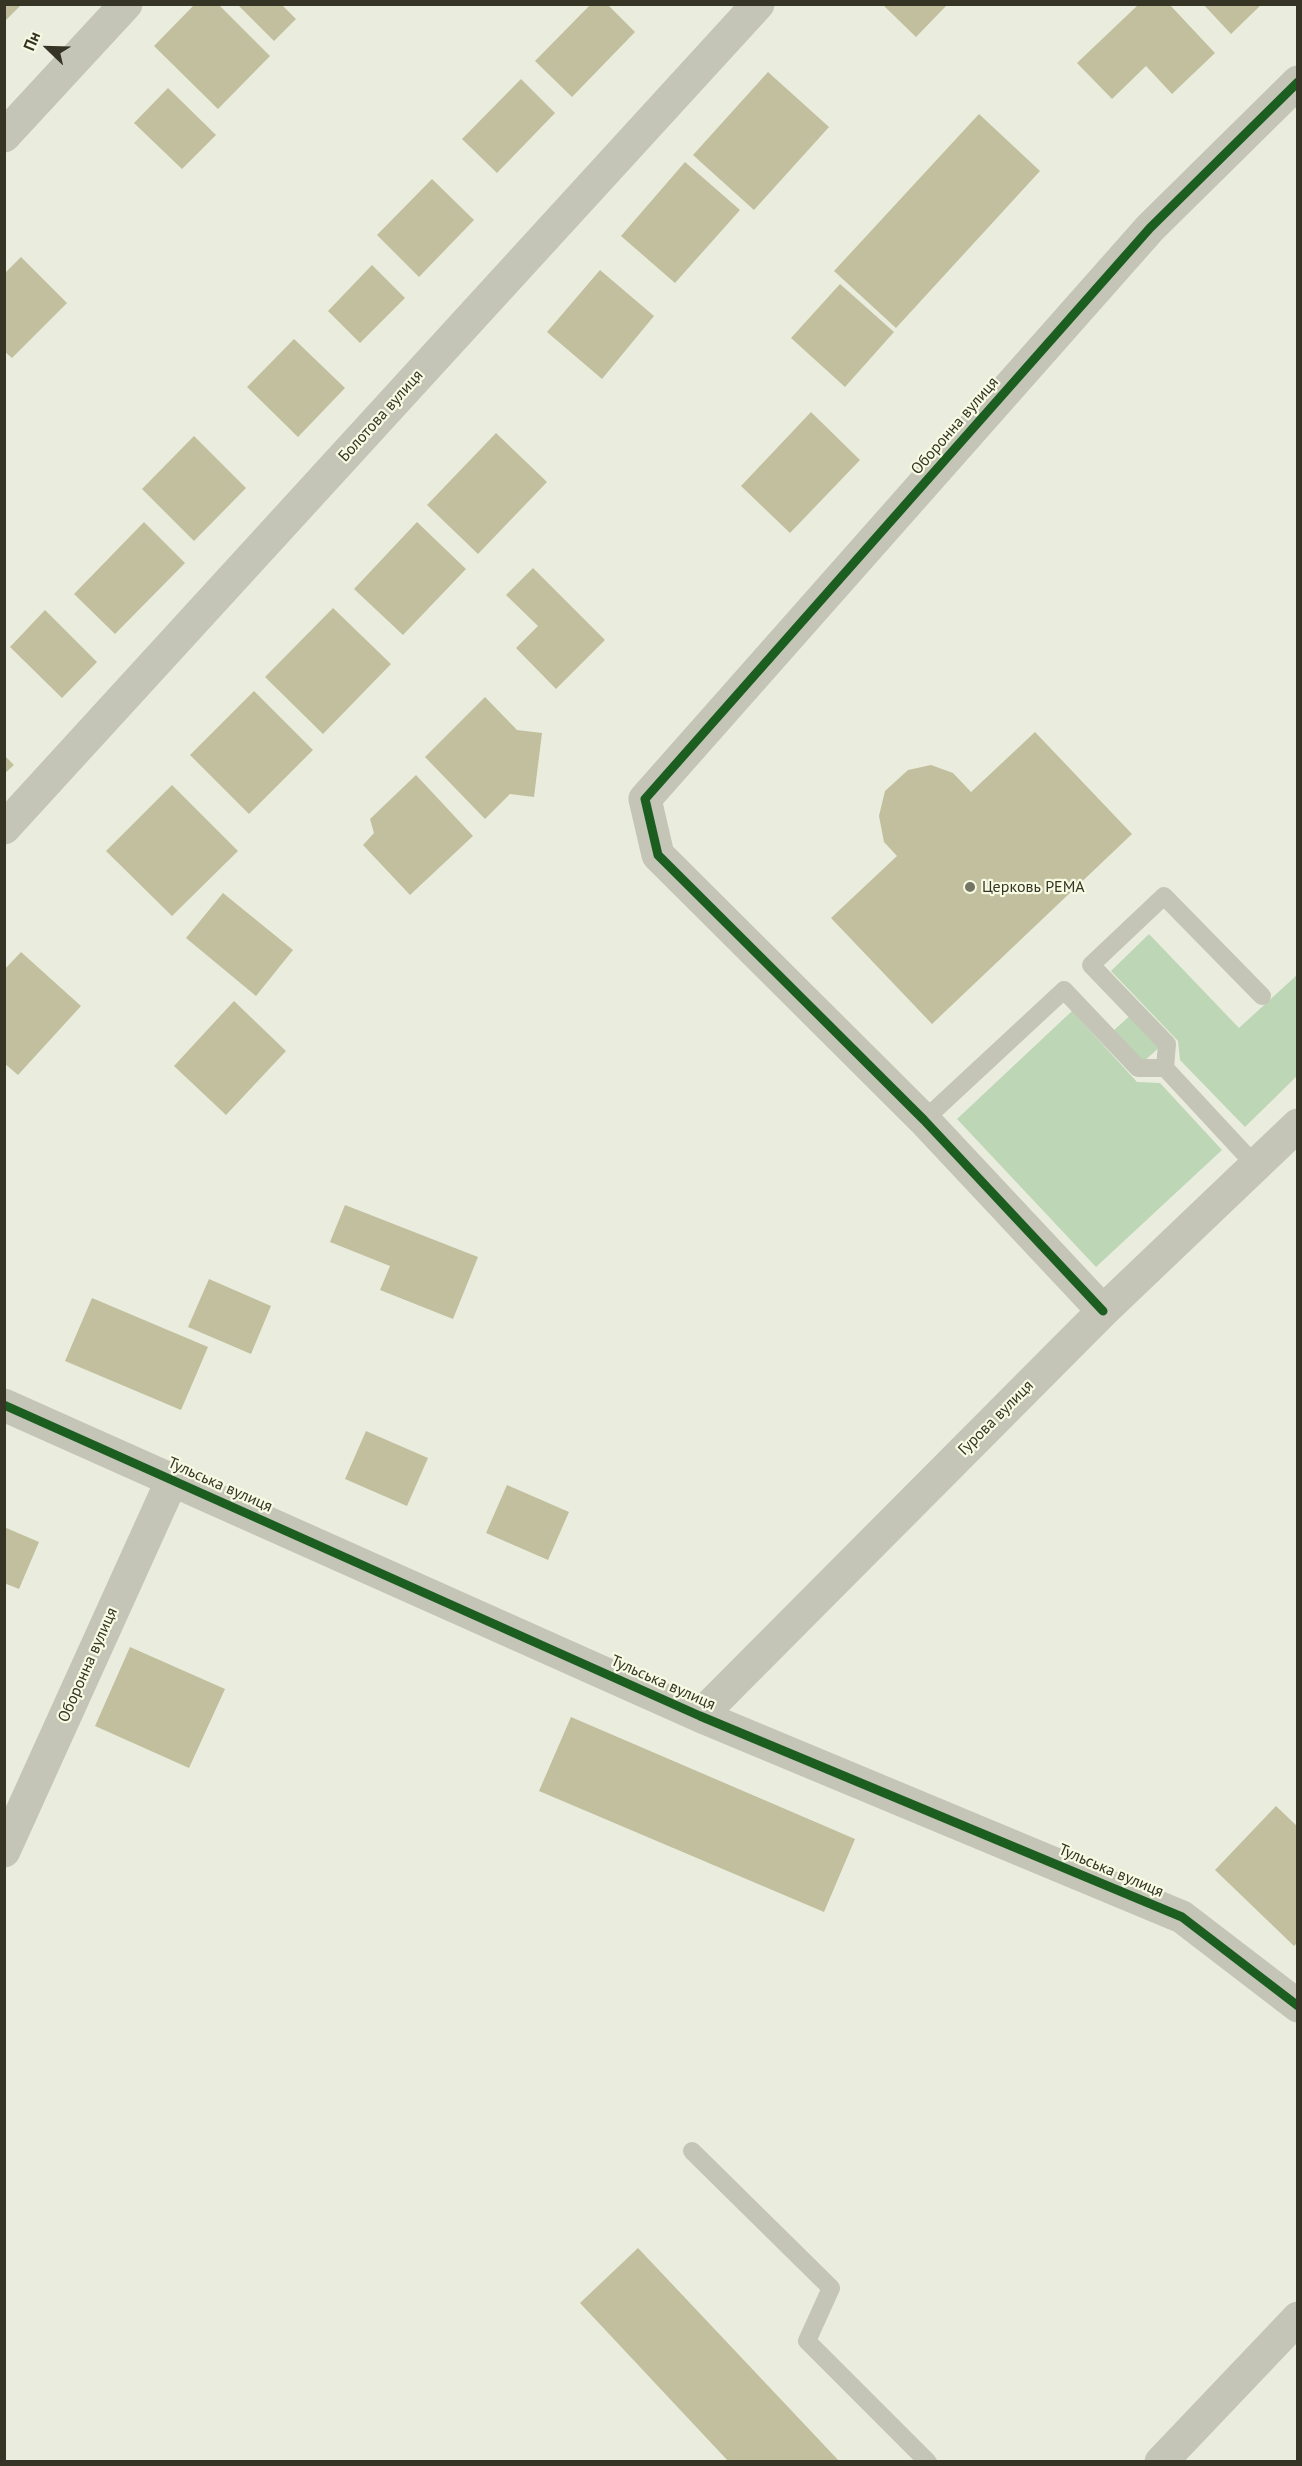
<!DOCTYPE html>
<html>
<head>
<meta charset="utf-8">
<style>
	body { margin:0 }
	#map { position:relative; width:1302px; height:2466px; overflow:hidden; background:#eaeddd; font-family:"PT Sans",sans-serif }
	canvas { display:block }
	.frame { position:absolute; inset:0; border:6px solid #363525; pointer-events:none }
	.north { position:absolute; left:18px; top:18px; width:60px; height:60px; -webkit-text-stroke:4px #f7fbe3; paint-order:stroke; rotate:293deg; font-size:16px; font-weight:700; line-height:24px; text-align:center; color:#363525 }
	.north::after { content:''; display:block; margin:auto; width:21px; height:27px; background:#363525; clip-path:polygon(50% 0,100% 100%,50% 72%,0 100%) }
</style>
</head>
<body>
<div id="map">
<canvas width="1302" height="2466"></canvas>
<div class="frame"></div>
<div class="north">Пн</div>
</div>
<script>
const ctx = document.querySelector('canvas').getContext('2d');
ctx.lineJoin = 'round';
function paint(path, color) { ctx.fillStyle = color; ctx.fill(path, 'evenodd'); }
function stroke(path, color, width, dash) { ctx.strokeStyle = color; ctx.lineWidth = width; ctx.lineCap = dash ? 'butt' : 'round'; ctx.setLineDash(dash || []); ctx.stroke(path); }
function label(font, color, halo, rows, align = 'center') {
  ctx.font = font + ' "PT Sans",sans-serif'; ctx.lineWidth = 4.5; ctx.setLineDash([]); ctx.textBaseline = 'middle'; ctx.strokeStyle = halo; ctx.fillStyle = color; for (const [text, x, y, turn = 0] of rows) {
    ctx.save(); ctx.translate(x, y); ctx.rotate((+turn || 0) * Math.PI / 180); ctx.textAlign = isNaN(turn) ? turn : align; if (halo) ctx.strokeText(text, 0, 0); ctx.fillText(text, 0, 0); ctx.restore();
  }
}
paint(new Path2D(`
	M1149,934L1239,1028L1298,974L1297,1076L1245,1127L1180,1060L1178,1041L1111,971Z
	M1072,1011L1137,1082L1160,1083L1222,1150L1096,1267L957,1119Z
	M1133,1013L1162,1045L1142,1063L1113,1031Z`), '#bcd6b6');
paint(new Path2D(`
	M4,4H22L4,22Z
	M195,4H218L270,56L218,109L154,46Z
	M237,4H281L296,19L274,41Z
	M591,4H607L635,32L572,97L535,61Z
	M882,4H948L916,37Z
	M1139,4H1169L1215,53L1172,94L1146,66L1112,99L1077,63Z
	M1203,4H1262L1231,34Z
	M768,72L829,127L754,210L693,155Z
	M521,79L555,113L497,173L462,139Z
	M168,88L216,135L182,169L134,123Z
	M979,114L1040,171L896,328L834,271Z
	M685,162L740,210L675,283L621,236Z
	M432,179L474,220L419,277L377,235Z
	M21,257L67,303L12,358L4,351V274Z
	M372,265L405,298L360,343L328,311Z
	M600,270L654,316L602,379L547,332Z
	M840,284L894,332L845,387L791,338Z
	M294,339L345,388L298,437L247,387Z
	M811,412L860,460L790,533L741,486Z
	M496,433L547,482L478,554L427,505Z
	M194,436L246,488L194,541L142,489Z
	M144,522L185,563L115,634L74,594Z
	M417,522L466,569L403,635L354,589Z
	M533,568L605,640L556,689L516,648L538,626L506,595Z
	M333,608L391,664L323,734L265,677Z
	M45,610L97,662L62,698L10,647Z
	M254,691L313,750L249,814L190,755Z
	M485,697L517,730L542,733L534,797L510,794L485,819L425,757Z
	M1035,732L1132,834L932,1024L831,918L897,856L884,842L879,816L885,791L908,770L931,765L953,773L971,792Z
	M4,755L14,765L4,774Z
	M416,775L473,836L410,895L363,845L374,833L370,819Z
	M172,785L238,851L172,916L106,851Z
	M223,893L293,950L256,996L186,938Z
	M21,952L81,1006L18,1075L4,1063V970Z
	M234,1001L286,1051L226,1115L174,1066Z
	M345,1205L478,1257L453,1319L380,1290L390,1266L330,1242Z
	M209,1279L271,1306L251,1354L188,1327Z
	M92,1298L208,1347L181,1410L65,1361Z
	M366,1431L428,1458L407,1506L345,1479Z
	M507,1485L569,1512L548,1560L486,1533Z
	M4,1527L39,1542L19,1589L4,1583Z
	M130,1647L225,1689L189,1768L95,1726Z
	M571,1717L855,1839L824,1912L539,1791Z
	M1276,1806L1298,1827V1942L1294,1946L1215,1870Z
	M638,2248L840,2462H729L580,2303Z`), '#c1bf9d');
stroke(new Path2D(`
	M924,1120L1064,990L1138,1068H1165
	M1256,1166L1165,1068L1167,1044L1091,965L1164,896L1262,996
	M692,2151L831,2288L807,2341L928,2462`), '#c4c5b7', 18);
stroke(new Path2D(`
	M4,136L126,4
	M4,828L758,4
	M1103,1311L924,1120L658,855L645,799L1150,228L1298,82
	M4,1405L700,1716L1182,1917L1298,2006
	M700,1716L1103,1311L1298,1125
	M4,1851L172,1480
	M1161,2462L1298,2318`), '#c4c5b7', 33);
stroke(new Path2D(`
	M1103,1311L924,1120L658,855L645,799L1150,228L1298,82
	M4,1405L700,1716L1182,1917L1298,2006`), '#1b5e20', 9);
for (const [x, y, r, color] of [
	[970,887,6,"#757565"]
]) { const dot = new Path2D(); dot.arc(x, y, r, 0, 2 * Math.PI); ctx.fillStyle = color; ctx.fill(dot); stroke(dot, '#f7fbe3', 2); }
label('16px', '#363525', '#f7fbe3', [
	["Болотова вулиця",381,416,-48],
	["Оборонна вулиця",955,426,-49],
	["Гурова вулиця",996,1418,-45],
	["Тульська вулиця",220,1485,24],
	["Оборонна вулиця",88,1665,-66],
	["Тульська вулиця",663,1683,24],
	["Тульська вулиця",1111,1871,23]
]);
label('16px', '#363525', '#f7fbe3', [
	["Церковь РЕМА",982,887]
], 'left');
</script>
</body>
</html>
